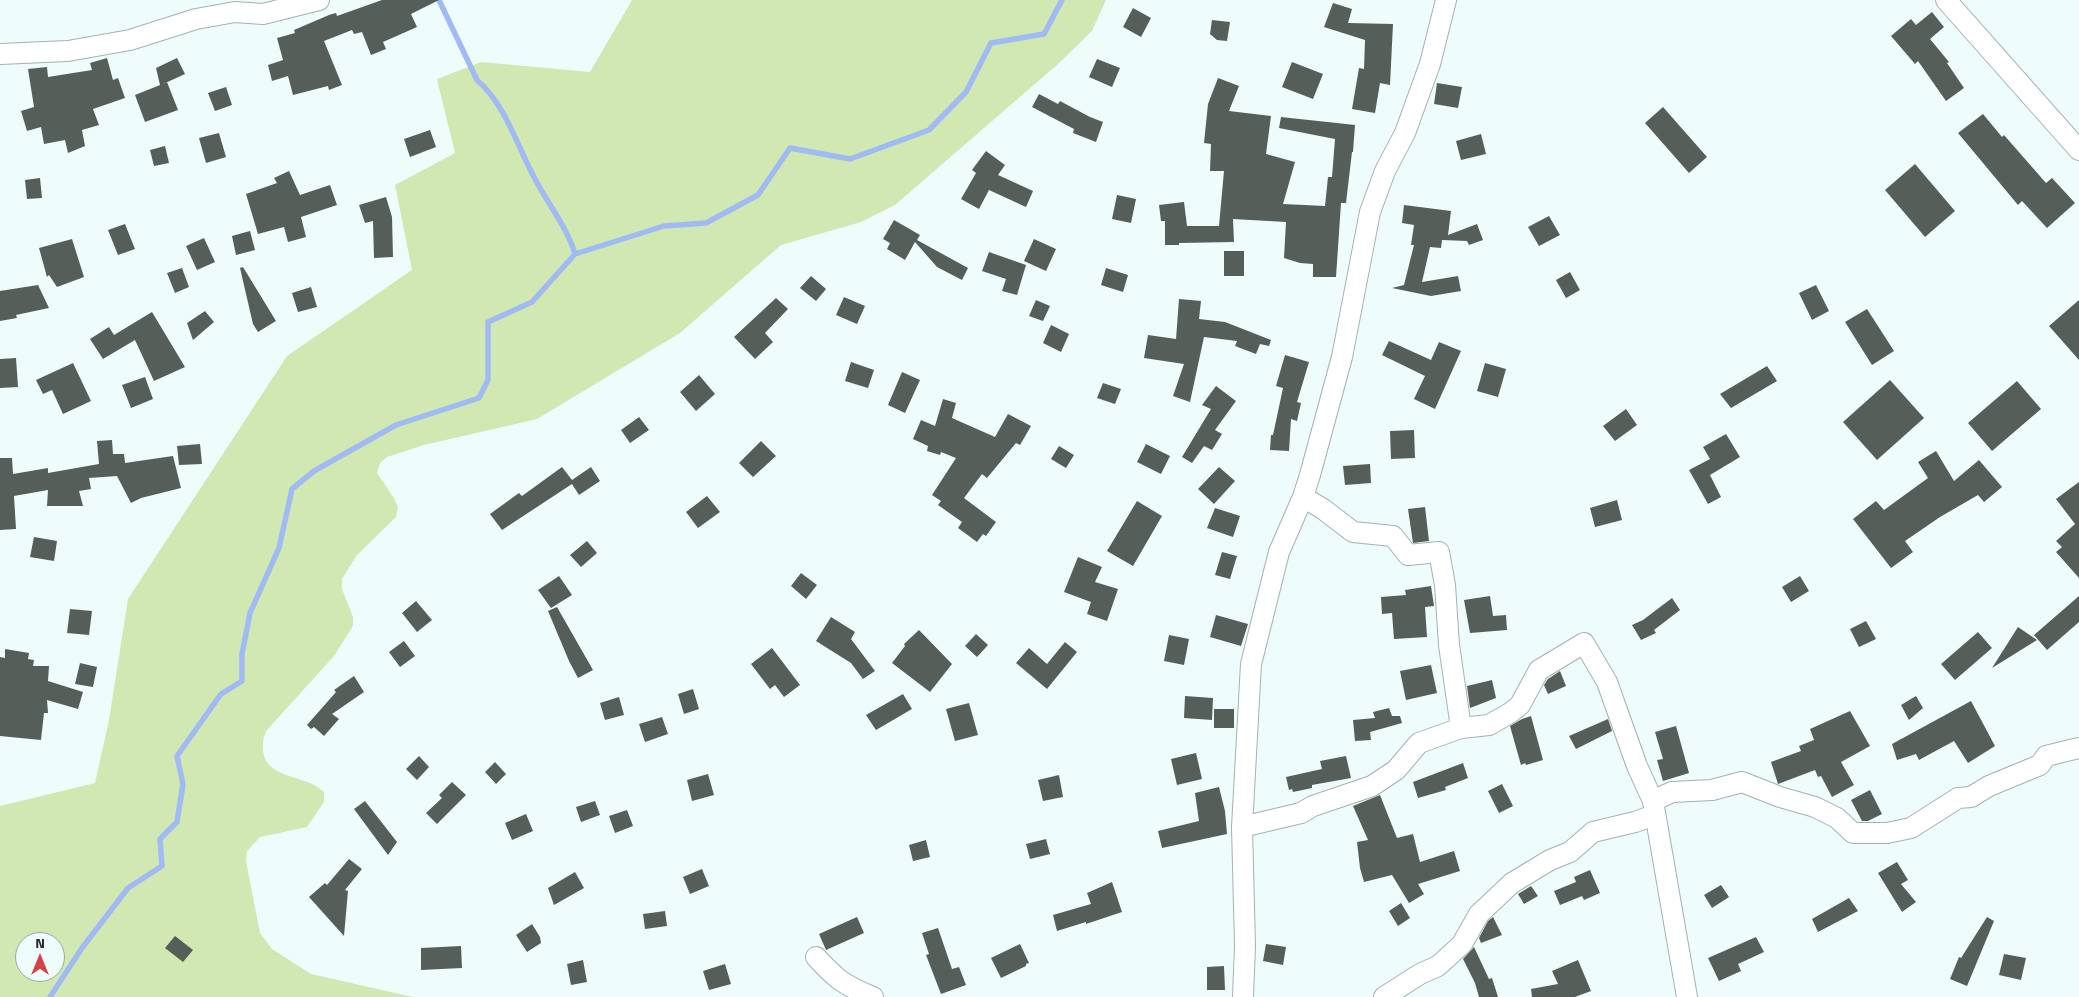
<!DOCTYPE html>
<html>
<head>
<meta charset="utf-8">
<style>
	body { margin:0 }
	#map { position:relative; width:2079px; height:997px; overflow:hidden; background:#effcfc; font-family:"Titillium Web",sans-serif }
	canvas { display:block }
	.north { position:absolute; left:15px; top:932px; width:50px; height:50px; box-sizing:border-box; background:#effcfc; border:1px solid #9da7a7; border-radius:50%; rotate:0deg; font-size:14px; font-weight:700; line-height:20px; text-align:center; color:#222727 }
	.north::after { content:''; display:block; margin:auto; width:18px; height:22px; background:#d34345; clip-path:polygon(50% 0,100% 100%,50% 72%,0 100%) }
</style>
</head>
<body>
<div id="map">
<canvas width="2079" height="997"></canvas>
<div class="north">N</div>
</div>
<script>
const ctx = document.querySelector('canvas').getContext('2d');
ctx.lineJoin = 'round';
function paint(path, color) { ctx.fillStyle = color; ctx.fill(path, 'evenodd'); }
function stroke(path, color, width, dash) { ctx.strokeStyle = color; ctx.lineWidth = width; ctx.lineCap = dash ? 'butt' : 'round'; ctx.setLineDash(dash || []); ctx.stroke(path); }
paint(new Path2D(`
	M632,0H1106L1092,31L1058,64L895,205L861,222L781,245L680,333L537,419L424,445L387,457L380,463L377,473L394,498L398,507L396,517L357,555L342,579V589L353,617V626L334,656L267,730C263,737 263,741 263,749C264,780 307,774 324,792V802L307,827L260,837L247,851L246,861L260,933L272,949L311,974L413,997H0V806L95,783L109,720L128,599L287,356L412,270L395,185L455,153L437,79L481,62L590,72ZM25,942H55V972H25Z`), '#d1e8b3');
stroke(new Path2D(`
	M439,0L477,80C506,105 517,146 535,179C548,204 567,227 575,254
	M50,997L82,948L128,888L162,866L160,839L177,822L183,784L177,756L221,694L242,681V654L250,613L279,548L292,489L314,471L396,425L479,398L488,380V322L532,302L575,254L664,226L706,223L758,195L790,148L850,159L929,130L966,92L991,43L1044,34L1062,0`), '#a0bbf4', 5.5);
paint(new Path2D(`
	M382,0H439L411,14L417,27L383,42L386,49L371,55L362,32L354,34L352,30L324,41L342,85L329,90L328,86L293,95L288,76L272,81L268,65L283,60L277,38L295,33L294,30L329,15L336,13L337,16Z
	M1333,3L1352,9L1348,23L1393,24L1390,85L1380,83L1375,113L1352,109L1359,68L1364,69L1365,40L1324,27Z
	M1133,8L1151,18L1141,37L1123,27Z
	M1932,12L1944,27L1930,39L1949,62L1947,63L1964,88L1946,101L1918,61L1915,64L1891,36L1911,19L1916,25Z
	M1212,20L1230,22L1227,41L1217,40L1210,34Z
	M107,58L113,80L118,78L125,98L93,109L99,125L82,130L85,146L68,153L65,140L44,144L41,127L27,131L21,111L34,107L28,69L47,67L48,77L92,70L90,63Z
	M177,58L185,74L161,85L167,82L178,110L145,122L135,95L160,85L156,68Z
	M1097,59L1120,68L1112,87L1089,77Z
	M1292,62L1323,74L1313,99L1282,87Z
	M1218,78L1239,86L1229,111L1271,116L1266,154L1295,162L1283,204L1325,206L1328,177H1332L1335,139L1279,128L1281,117L1355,125L1353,152H1352L1346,203H1341L1336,277H1313V264L1300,263L1284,258L1286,222L1233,219L1234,242L1179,243V245H1165V221H1161L1159,205L1184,202L1187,226H1219L1224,171H1210L1211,144L1204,143L1208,104Z
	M1437,83L1462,87L1458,108L1434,104Z
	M226,87L232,105L215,111L208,93Z
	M1039,94L1058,104L1060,101L1090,117L1103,122L1096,142L1073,133L1074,129L1032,107Z
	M1663,107L1707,157L1689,173L1645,123Z
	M1983,114L2002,137L2004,135L2046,183L2052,178L2075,203L2047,228L2022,201L2018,205L1958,133Z
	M430,130L436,147L410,157L404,139Z
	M219,133L226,157L206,163L199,138Z
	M1481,134L1486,154L1461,160L1456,141Z
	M165,146L169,163L154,166L150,150Z
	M986,151L1005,165L998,175L1033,191L1026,207L989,190L979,209L961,199L976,173L972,170Z
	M1915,164L1955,211L1925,237L1885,190Z
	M289,171L300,195L330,185L337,205L301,217L306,237L288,242L284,227L258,234L246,194L277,183L274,178Z
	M40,178L42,198L27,199L25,180Z
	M1117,195L1136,199L1131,223L1112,219Z
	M386,197L392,217L393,257L374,258L373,221L365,223L359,205Z
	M1404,205L1451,211L1448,235L1477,224L1483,240L1469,245L1467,241L1442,240L1441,248L1430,247L1422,282L1458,276L1461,291L1431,296L1392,288L1404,285L1414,245H1411L1414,225L1402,223Z
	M1549,216L1560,235L1539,246L1528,227Z
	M894,220L920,235L917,240L968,268L962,280L937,267L915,242L905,260L887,249L890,243L883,239Z
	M125,224L135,249L118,255L108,230Z
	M250,231L255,250L236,255L232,236Z
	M204,238L215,262L197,270L186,246Z
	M72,239L84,277L57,287L49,275L47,277L39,248Z
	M1034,239L1056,249L1046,271L1024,261Z
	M1224,251H1244V276H1224Z
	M989,252L1026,265L1017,295L1002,291L1006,279L982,271Z
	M243,267L276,321L258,332L253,324L240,268Z
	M182,268L189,287L175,293L167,273Z
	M1106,268L1128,275L1123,292L1101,285Z
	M1570,272L1580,290L1566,298L1556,280Z
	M811,276L826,289L816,301L800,288Z
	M38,285L49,308L16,315L17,318L0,321V291Z
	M1816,285L1829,311L1812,320L1799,293Z
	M311,287L317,307L298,312L292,293Z
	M844,297L865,306L857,324L836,315Z
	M776,298L788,309L765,333L773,342L755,359L734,337Z
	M1179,299L1201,301L1199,319L1225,322L1271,340L1269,346L1260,344L1256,354L1235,346L1237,341L1204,337L1190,402L1173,396L1184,364L1144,358L1148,335L1176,339Z
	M1036,300L1050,306L1043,321L1029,316Z
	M2079,300V360L2049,326Z
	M1867,309L1894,351L1872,365L1845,322Z
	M205,311L214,322L193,340L187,323Z
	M152,312L185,367L154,381L135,340L103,359L90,339L109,327L114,335Z
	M1051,325L1069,334L1061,352L1043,343Z
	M1389,341L1431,360L1439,342L1461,351L1435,409L1414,399L1425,376L1382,355Z
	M1285,355L1309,362L1297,402L1301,403L1297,421L1291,419L1289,451L1270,450L1271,435H1273L1283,388L1276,386Z
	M16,358L18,387L0,388V359Z
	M851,362L874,370L868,388L845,381Z
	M73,363L91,401L63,414L52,390L43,394L36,380Z
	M1485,363L1506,369L1498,397L1477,391Z
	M1767,366L1777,381L1731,408L1720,394Z
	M902,372L920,380L905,413L888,405Z
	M699,375L715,394L696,411L680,392Z
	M145,377L153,399L131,408L122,385Z
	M1890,380L1924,418L1877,460L1843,422Z
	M2017,381L2041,409L1992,451L1968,423Z
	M1103,383L1121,389L1115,404L1097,398Z
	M1216,386L1236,401L1215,430L1222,434L1212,450L1204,446L1192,463L1182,457L1211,409L1202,405Z
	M943,399L956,403L952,418L995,437L1008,414L1031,426L1020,445L1016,443L987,478L982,474L964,498L996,522L986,536L983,534L977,542L958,528L962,522L938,505L941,501L932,495L956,458L941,452L940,455L927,451L928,446L913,439L921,420L935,426Z
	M1626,409L1637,425L1615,441L1603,426Z
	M639,417L649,430L630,443L621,430Z
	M1414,430L1415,458L1391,459L1390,431Z
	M1726,434L1740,457L1710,475L1721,497L1708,504L1689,470L1710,459L1703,447Z
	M112,440L113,454H124L125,463L173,456L181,488L141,498L131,503L117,476L89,478L91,489L79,491L83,506H47L48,490L14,496L16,529L0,530V458H12L13,474L48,468V473L99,464L97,441Z
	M761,441L776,456L753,477L739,463Z
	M200,444L202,464L179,465L177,446Z
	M1146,444L1170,456L1161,474L1137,462Z
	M1059,446L1074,455L1066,468L1051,459Z
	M1936,451L1954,481L1979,460L2002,487L1984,502L1978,495L1940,517L1905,541L1913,552L1891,568L1853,519L1876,501L1884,510L1928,478L1918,462Z
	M1370,464L1371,483L1345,485L1343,466Z
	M562,467L572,480L591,467L600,481L579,495L572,484L502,530L490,514L519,493L522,496Z
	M1219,467L1235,481L1214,504L1198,489Z
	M2079,482V578L2056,552L2062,547L2056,541L2075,524L2056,499Z
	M707,496L720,512L698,528L686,512Z
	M1617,500L1622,520L1595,527L1590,508Z
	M1137,501L1162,516L1133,566L1107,551Z
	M1425,507L1429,541L1413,543L1408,509Z
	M1215,508L1240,516L1233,537L1207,528Z
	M34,537L57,541L54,561L30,557Z
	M587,541L597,553L581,567L570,555Z
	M1222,552L1237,556L1230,579L1215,575Z
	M1078,557L1102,567L1095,582L1118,589L1107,621L1087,614L1091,602L1064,592Z
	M801,573L817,585L806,599L791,586Z
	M559,576L572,595L551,608L538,590Z
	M1800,576L1809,591L1791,602L1782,587Z
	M1431,586L1434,606L1425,607L1427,637L1394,639L1392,613L1382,614L1381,597L1406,595L1405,590Z
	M1490,596L1493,616L1506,615L1507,630L1470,633L1464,600Z
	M2079,596V622L2047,650L2034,635Z
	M1672,598L1680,610L1654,630L1656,633L1641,640L1632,625L1643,620Z
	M416,601L432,620L417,632L402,613Z
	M557,607L593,670L578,678L569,661L548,611Z
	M70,609L92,611L89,635L67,633Z
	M1216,615L1248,624L1241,646L1210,637Z
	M831,617L855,632L851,639L875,671L863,679L851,663L816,641Z
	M1866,621L1876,639L1859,647L1850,629Z
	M2018,627L2037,640L1992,668Z
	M919,630L952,664L930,692L892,663L905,646L904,644Z
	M1978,632L1992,648L1955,680L1941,664Z
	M976,634L988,645L977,657L965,646Z
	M1169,635L1189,639L1184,665L1164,661Z
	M404,641L415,656L400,667L389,652Z
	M1065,642L1077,652L1047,689L1016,663L1029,648L1047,664Z
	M772,648L800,685L784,697L775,685L770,689L751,664Z
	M5,649L29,653L28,659L34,660L33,666H49L48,681L83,692L78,709L47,700L48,713H44L41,740L0,736V657L5,658Z
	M80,663L97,667L93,687L75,684Z
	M1431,665L1437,693L1406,700L1400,671Z
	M1560,671L1566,686L1548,694L1544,685L1548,679Z
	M354,676L364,692L332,714L339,719L324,736L314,727L311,729L307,725L336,692L334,690Z
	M1492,680L1496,698L1470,708L1467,686Z
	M693,689L699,709L684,714L678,694Z
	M903,694L912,709L876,730L866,715Z
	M1185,696L1213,698L1212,720L1184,718Z
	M1916,696L1923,708L1909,720L1901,705Z
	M619,697L624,715L605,720L600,703Z
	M1971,701L1995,746L1968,763L1954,741L1919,760L1916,754L1897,760L1892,744Z
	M969,703L978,735L955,741L946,709Z
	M1389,708L1392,716H1400L1402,723L1370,732L1371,740L1355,741L1353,720L1375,718L1373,712Z
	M1214,709H1234V728H1214Z
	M1850,711L1870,746L1841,762L1854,785L1832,797L1821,776L1818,777L1815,770L1778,784L1771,762L1801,751L1799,746L1814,740L1810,729Z
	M1531,716L1543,760L1526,765L1525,763L1521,765L1510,726L1522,719Z
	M662,717L668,734L645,742L639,724Z
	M1608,719L1612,731L1576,749L1569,736Z
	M1676,726L1689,773L1663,781L1657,760L1663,759L1655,732Z
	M1196,753L1202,779L1177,785L1171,759Z
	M419,756L429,767L417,780L406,769Z
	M1346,756L1351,778L1312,785V788L1293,792L1292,789L1289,790L1286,777L1322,769L1320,761Z
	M495,762L506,774L496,784L485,772Z
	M1463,763L1468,778L1445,787L1446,790L1418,798L1413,782Z
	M708,774L714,795L692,801L687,780Z
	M1059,775L1063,797L1043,801L1038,780Z
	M452,782L466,795L437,824L426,813L442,798L439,795Z
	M1502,784L1513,806L1499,813L1488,791Z
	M1219,787L1225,811L1227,834L1162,848L1158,831L1199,821L1195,793Z
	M1870,790L1882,814L1868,821H1862L1851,800Z
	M1380,795L1397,838L1413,834L1420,862L1454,851L1460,871L1418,884L1424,894L1409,903L1392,875L1364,882L1360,868L1357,842L1368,840L1353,806Z
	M365,801L397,842L388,855L354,809Z
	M595,801L600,815L581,822L576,807Z
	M627,810L633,826L615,833L609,816Z
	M526,814L533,831L512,840L505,823Z
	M1046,839L1050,854L1030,859L1026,844Z
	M926,840L930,857L913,861L909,845Z
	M349,859L362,869L345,890L348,891L344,936L309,897L325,883L327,885Z
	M1897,862L1908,880L1901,884L1916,902L1902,912L1878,873Z
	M702,869L709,886L690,894L683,877Z
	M1590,870L1600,893L1584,900L1582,896L1560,905L1554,891L1576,882L1574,877Z
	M575,872L584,888L554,905L548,888Z
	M1112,882L1122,912L1086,924V922L1057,931L1053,915L1091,904L1087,893Z
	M1721,885L1729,897L1712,908L1704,895Z
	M1531,886L1538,896L1524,904L1518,894Z
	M1849,898L1858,911L1818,932L1812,919Z
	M1401,903L1410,918L1398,926L1389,911Z
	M665,911L667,926L645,929L643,914Z
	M857,917L864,933L826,950L819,934Z
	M1493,917L1502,935L1481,943L1479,938L1488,921Z
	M1987,917L1994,921L1967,986L1950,979L1959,957L1961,958Z
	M532,924L540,937L541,943L527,952L516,935Z
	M938,928L952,969L959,967L966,985L941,994L926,955L929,954L922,933Z
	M175,936L193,950L183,962L165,948Z
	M1756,937L1764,952L1738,964L1741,971L1719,981L1708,958Z
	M1020,944L1029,963L1026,964V966L1001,978L991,958Z
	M1266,944L1286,947L1283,965L1263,961Z
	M461,946L462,968L421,970V948Z
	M1474,947L1489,979L1492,978L1498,997H1479L1475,983L1463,959Z
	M2004,954L2026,958L2021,980L1999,975Z
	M583,960L587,982L571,985L567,964Z
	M1578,960L1591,991L1575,997H1532L1531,989L1558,984L1552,971Z
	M725,964L731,984L709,990L703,971Z
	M1224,966L1225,990H1207V967Z`), '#555e59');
const street = new Path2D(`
	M1946,0L2079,150
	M0,54L68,51L130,40L196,19L235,12L263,14L319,0
	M1303,497L1323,509L1353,532L1393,536L1408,555L1439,552L1445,585L1449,645L1461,728
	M1653,801L1672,792L1712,790L1742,782L1780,797L1815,807L1837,818L1853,833H1887L1911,828L1958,798L1971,797L1989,786L2040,765L2046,756L2079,748
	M1242,827L1301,813L1313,806L1372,786L1396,770L1419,743L1461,728L1489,725L1510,713L1520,705L1539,670L1584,643L1607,682L1637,766L1653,801L1687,997
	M816,957C837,980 844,985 873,997
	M1243,997L1245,946L1242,827L1251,664L1279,552L1303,497L1310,475L1342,357L1370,212L1385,171L1405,133L1430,64L1446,0
	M1384,997L1420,974L1438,966L1462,944L1479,914L1512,883L1550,860L1570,852L1593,832L1635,822L1654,815`);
stroke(street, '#a5b1b1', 22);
stroke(street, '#fff', 20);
</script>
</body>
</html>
